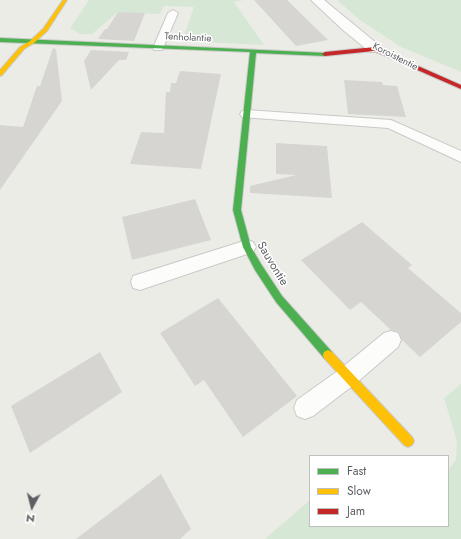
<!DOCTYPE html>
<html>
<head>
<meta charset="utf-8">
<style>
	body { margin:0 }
	#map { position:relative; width:461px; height:539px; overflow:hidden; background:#ecece7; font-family:Jost,sans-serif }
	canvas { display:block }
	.legend { position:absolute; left:309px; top:455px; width:140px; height:72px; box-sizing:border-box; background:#fff; border:1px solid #bebfc1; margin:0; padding:5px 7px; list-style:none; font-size:12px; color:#5d5f64 }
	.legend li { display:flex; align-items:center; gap:8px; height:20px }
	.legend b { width:20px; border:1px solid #bebfc1 }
	.north { position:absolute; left:12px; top:487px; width:40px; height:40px; -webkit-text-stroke:3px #fff; paint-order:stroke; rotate:187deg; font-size:11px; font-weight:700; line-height:16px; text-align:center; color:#5d5f64 }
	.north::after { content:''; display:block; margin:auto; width:14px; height:18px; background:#5d5f64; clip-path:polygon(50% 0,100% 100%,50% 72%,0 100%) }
</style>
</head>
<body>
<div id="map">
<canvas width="461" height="539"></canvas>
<ul class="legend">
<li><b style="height:5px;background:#4caf50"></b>Fast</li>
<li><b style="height:5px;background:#ffc107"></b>Slow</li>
<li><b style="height:5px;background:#c62828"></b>Jam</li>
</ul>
<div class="north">N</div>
</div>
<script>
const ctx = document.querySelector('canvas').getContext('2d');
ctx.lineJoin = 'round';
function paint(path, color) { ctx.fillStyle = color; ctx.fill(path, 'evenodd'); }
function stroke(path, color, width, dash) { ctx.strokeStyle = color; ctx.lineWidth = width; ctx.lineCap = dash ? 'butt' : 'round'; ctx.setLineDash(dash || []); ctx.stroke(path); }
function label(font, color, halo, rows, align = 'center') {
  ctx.font = font + ' Jost,sans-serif'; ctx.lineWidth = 3; ctx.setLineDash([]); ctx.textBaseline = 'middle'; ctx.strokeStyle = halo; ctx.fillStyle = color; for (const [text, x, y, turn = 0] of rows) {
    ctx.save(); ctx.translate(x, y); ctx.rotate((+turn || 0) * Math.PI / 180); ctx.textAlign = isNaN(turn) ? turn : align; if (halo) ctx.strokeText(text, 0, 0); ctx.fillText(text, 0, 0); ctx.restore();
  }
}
paint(new Path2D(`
	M89,0H244L234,2L264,45L182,41L194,7L164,6L160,14L118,12L92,34H80L70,28Z
	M337,0H461V72L401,47L360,20Z
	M461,384V539H265L310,500V526H448V470L456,460L457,441L444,398Z`), '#d6e7d5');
paint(new Path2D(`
	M254,0H287L328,40L296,46Z
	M118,12L145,13L134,41L98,39L105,29H107Z
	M53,48L56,49L62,101L0,190V125L23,127L37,86H40Z
	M91,50L129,52L126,60H119L91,90L84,61Z
	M180,71L221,74L201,169L130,164L141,132L164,133L166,92H170L171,83H176Z
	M344,80L382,82L383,85L397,86L406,117L348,114Z
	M276,143L327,146L332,198L250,193V186L296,175L276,174Z
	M195,199L211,240L132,260L122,217Z
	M362,222L412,265L408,268L461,313V322L420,357L402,340L399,332L391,330L361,302L350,310L301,260Z
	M218,298L297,396L243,437L204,380L195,386L160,333Z
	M100,352L122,392L30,453L11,406Z
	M161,474L191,529L180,539H76Z`), '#d6d5d2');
const lane = new Path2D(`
	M173,10L178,13L163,48L162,50H154L153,48L168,13Z
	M247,110L391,120L461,151V162L388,128L242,117L240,114L242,111Z
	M247,240L253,242L256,247L253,252L140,290L133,288L131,282L133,276Z
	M391,331L398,333L401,340L398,347L355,384L313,416L305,419L297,416L294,408L297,400L339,370L384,333Z`);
const street = new Path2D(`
	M311,0H324L380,46L382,49L380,52H370L343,30Z`);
const fast = new Path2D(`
	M0,38L327,53L328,54L325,56L256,53L241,210L251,247L261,264L282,296L332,352L333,355L332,358L328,360L324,358L276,302L255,270L243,247L233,210L250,52L0,42Z`);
const slow = new Path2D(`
	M63,0H67L47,31L34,43L24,49L2,75L0,76V70L20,47L30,41L43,29Z
	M328,350L332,352L412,437L414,441L412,445L408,447L404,445L324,358L323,355L324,352Z`);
const jam = new Path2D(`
	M375,47L461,85V89L374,51L325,56L322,54L325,52Z`);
stroke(lane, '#c9c9c9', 2);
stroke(street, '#c9c9c9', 2);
stroke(fast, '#c9caca', 2);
stroke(slow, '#c9caca', 2);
stroke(jam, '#c9caca', 2);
paint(lane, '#fcfcfb');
paint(street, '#fcfcfb');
paint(fast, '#4caf50');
paint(slow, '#ffc107');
paint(jam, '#c62828');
label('10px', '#5d5f64', '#fff', [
	["Tenholantie",188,38,3],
	["Koroistentie",395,57,27]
]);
label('12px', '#5d5f64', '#fff', [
	["Sauvontie",272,264,59]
]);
</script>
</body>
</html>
